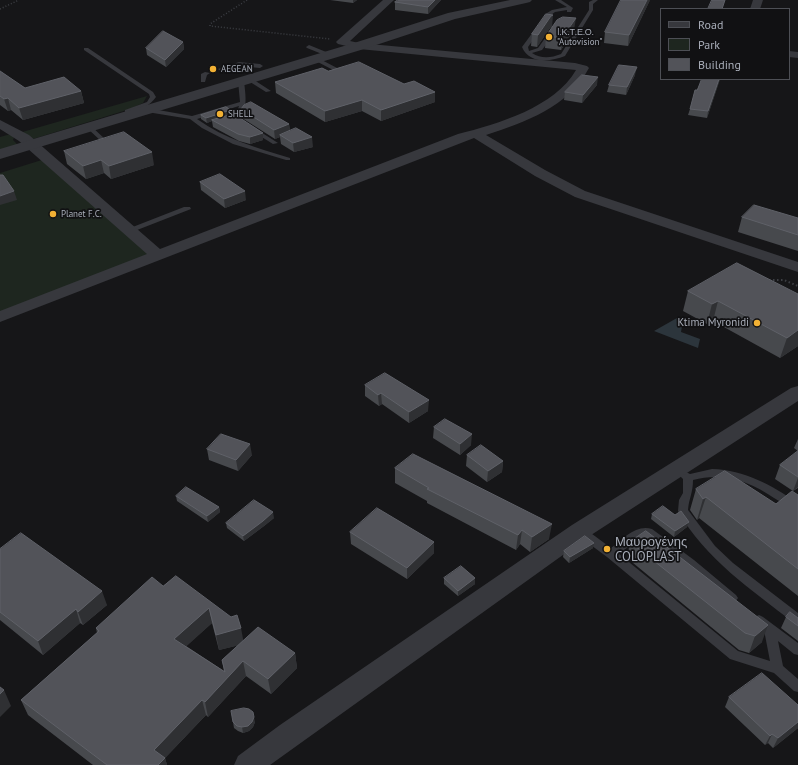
<!DOCTYPE html>
<html>
<head>
<meta charset="utf-8">
<style>
	body { margin:0 }
	#map { position:relative; width:798px; height:765px; overflow:hidden; background:#161618; font-family:"PT Sans",sans-serif }
	canvas { display:block }
	.legend { position:absolute; left:660px; top:8px; width:130px; height:72px; box-sizing:border-box; background:#111113; border:1px solid #4d4f55; margin:0; padding:5px 7px; list-style:none; font-size:12px; color:#a8adb8 }
	.legend li { display:flex; align-items:center; gap:8px; height:20px }
	.legend b { width:20px; border:1px solid #4d4f55 }
</style>
</head>
<body>
<div id="map">
<canvas width="798" height="765"></canvas>
<ul class="legend">
<li><b style="height:5px;background:#37383d"></b>Road</li>
<li><b style="height:11px;background:#1e261f"></b>Park</li>
<li><b style="height:11px;background:#525359"></b>Building</li>
</ul>
</div>
<script>
const ctx = document.querySelector('canvas').getContext('2d');
ctx.lineJoin = 'round';
function paint(path, color) { ctx.fillStyle = color; ctx.fill(path, 'evenodd'); }
function stroke(path, color, width, dash) { ctx.strokeStyle = color; ctx.lineWidth = width; ctx.lineCap = dash ? 'butt' : 'round'; ctx.setLineDash(dash || []); ctx.stroke(path); }
function label(font, color, halo, rows, align = 'center') {
  ctx.font = font + ' "PT Sans",sans-serif'; ctx.lineWidth = 3.5; ctx.setLineDash([]); ctx.textBaseline = 'middle'; ctx.strokeStyle = halo; ctx.fillStyle = color; for (const [text, x, y, turn = 0] of rows) {
    ctx.save(); ctx.translate(x, y); ctx.rotate((+turn || 0) * Math.PI / 180); ctx.textAlign = isNaN(turn) ? turn : align; if (halo) ctx.strokeText(text, 0, 0); ctx.fillText(text, 0, 0); ctx.restore();
  }
}
paint(new Path2D(`
	M147,96L143,103L130,109L33,139L19,133Z
	M11,134L14,137L13,140L18,145L0,151V137Z
	M45,159L152,255L0,312V173Z`), '#1e261f');
paint(new Path2D(`
	M677,318L683,320L681,332L700,339L698,348L654,331Z`), '#2c353c');
stroke(new Path2D(`
	M247,0L210,24V26L330,39
	M0,9L19,0`), '#3d3f44', 1.5, [1, 2]);
stroke(new Path2D(`
	M769,280H784L798,286`), '#3d3f44', 2, [1.5, 2.5]);
paint(new Path2D(`
	M555,0H561L573,8L571,12H567V10L555,12L551,15L528,47L529,51L538,48L551,30H555L556,31L542,50L532,53C541,59 551,58 561,54L589,10V2L593,0H598L593,4V10L565,56C550,62 529,64 522,47L547,13L552,10L567,7Z
	M309,45L331,54L332,55L327,56L307,48L306,47Z
	M84,48H88L153,92L156,97C150,106 136,113 125,112V110L147,102L150,97L149,94L84,50Z
	M316,57L339,69L340,70L335,71L314,60L313,59Z
	M239,62L260,64L263,66L260,68L239,66L221,71L218,69Z
	M205,72L210,73L207,75L205,82H201V74Z
	M249,77L251,78L271,91L266,92L247,80V78Z
	M241,79L244,81C246,100 250,117 227,123L224,121L236,114L239,106L197,119C225,139 257,148 290,158V160H286L233,144L202,128L190,119L147,112L144,110L147,108L192,116L240,102L238,81Z
	M87,126H91L106,140V142H102L87,128Z
	M254,128L256,129L278,143L273,144L252,131V129Z
	M184,207H190L191,209L132,232H126L125,230Z
	M712,469C745,470 771,485 798,503V512C789,509 782,502 774,498C749,481 723,472 693,480C693,493 689,498 688,510L715,546L733,563L798,613V625L794,623C752,590 705,559 678,511L679,500L683,493V479L679,475L680,472L684,471L690,474Z
	M580,527L584,528L611,548C623,539 636,524 652,529L694,560L736,595L738,598L736,601L732,603L728,601L686,566L646,536L641,537L619,554L738,651L770,661L764,630L755,623L753,620L755,617L759,615L763,617L798,643V655L794,654L778,641L783,666L798,679V692L794,691L774,673L730,659L607,557L576,534L575,531L576,528Z`), '#37383d');
paint(new Path2D(`
	M383,0H394L350,41L359,43L575,63L587,66L589,68C568,107 526,122 486,135L545,170L585,191L798,262V272L575,197L535,176L474,138L0,322V311L147,254L19,141L0,129V120L29,135L160,249L458,134C498,124 555,107 576,70L359,49L338,44L336,42L338,40Z
	M753,0H763L760,9H750Z
	M789,51L798,52V58L789,57Z
	M798,386V401L588,537L270,765H234L238,756L280,725L572,525L791,388Z`), '#37383d');
paint(new Path2D(`
	M510,0H532L530,2L526,3L455,19L364,49L0,159V149L354,43L448,13Z`), '#37383d');
paint(new Path2D(`
	M330,0H357L353,3Z
	M441,0L428,14L395,10V2Z
	M650,0L628,46L604,43L605,32Z
	M552,27L550,28L537,47L531,46L532,34Z
	M574,30L561,50L545,48L546,36Z
	M183,42L184,49L166,67L147,55L146,48Z
	M0,71L25,88L81,91L84,103L23,120L11,110L8,111L0,105Z
	M328,71L404,84L435,92V102L381,121L362,111L325,122L276,93L275,82Z
	M635,75L626,95L607,92L609,85Z
	M720,79L707,118L688,115L690,109Z
	M597,85L582,103L564,100L565,92Z
	M241,109L289,124L290,131L313,147L294,152L281,144L280,137L275,139L242,118Z
	M231,110L232,115L263,140L250,144L239,141L213,127L212,121L207,123L201,119V115Z
	M64,151L154,165L111,179L104,173L86,179L67,164Z
	M200,182L246,200L225,208L201,190Z
	M742,217L798,218V251L738,232Z
	M737,263L798,346L780,358L713,321L707,324L683,311L688,291Z
	M365,385L428,411L409,423L382,404L379,406L365,396Z
	M434,427L471,445L460,455L433,438Z
	M798,439V451L794,448Z
	M207,449L252,455L238,471L209,460Z
	M798,451V488L793,491L775,479L780,465Z
	M467,455L503,461L502,472L487,482L466,466Z
	M395,468L549,539L530,552L520,544L516,550L427,503V501L395,483Z
	M696,489L776,504L798,495V596L699,518L697,520L690,510Z
	M176,496L219,507L220,512L208,522L177,501Z
	M652,514L675,515L689,522L687,527L674,537L651,519Z
	M274,518L264,526L244,541L227,528L226,523Z
	M646,531L762,642L749,653L739,650L627,558L630,542Z
	M350,532L434,553L407,579L351,544Z
	M593,548L569,563L563,557L564,551Z
	M0,549L107,605L83,625L80,623L43,655L0,620Z
	M176,576L243,641L295,653L297,668L271,694L246,676L208,717L206,715L165,758L167,765H93L28,715L21,700L97,633L96,628L163,586ZM212,623L219,650L239,645L222,660L224,671L186,646Z
	M444,578H475V584L458,596L444,584Z
	M786,617L798,618V641L781,628Z
	M729,697L798,705V728L773,748L768,743L765,745L725,707Z
	M233,722H255L253,727L249,731L243,733L238,731L234,728Z`), '#47494d');
paint(new Path2D(`
	M353,0H357L353,3Z
	M435,0H441L428,14V7Z
	M647,0H650L628,46L629,35Z
	M553,15L552,27L550,28L537,47L538,35L551,16Z
	M576,18L574,30L561,50L562,38Z
	M183,42L184,49L166,67L165,60Z
	M637,67L635,75L626,95L627,87Z
	M598,77L597,85L582,103L583,95Z
	M719,79H720L707,118L708,111Z
	M81,91L84,103L23,120L19,108Z
	M435,92V102L381,121V110Z
	M8,98L11,110L8,111L4,99Z
	M362,100V111L325,122V111Z
	M231,110L232,115L212,120V121L207,123L206,118Z
	M289,124L290,133L280,135V137L275,139L274,130Z
	M263,133V140L250,144V137Z
	M312,137L313,147L294,152L293,143Z
	M152,152L154,165L111,179L109,166Z
	M101,160L104,173L86,179L83,166Z
	M14,191L17,200L0,205V196Z
	M245,191L246,200L225,208L224,199Z
	M718,301L713,321L707,324L712,304Z
	M798,330V346L780,358L787,338Z
	M381,393L382,404L379,406L378,395Z
	M429,400L428,411L409,423V412Z
	M472,434L471,445L460,455V444Z
	M250,444L252,455L238,471L236,460Z
	M503,461L502,472L487,482L488,471Z
	M798,478V487L793,491Z
	M706,497L699,518L697,520L703,499Z
	M219,507L220,512L208,522L207,516Z
	M273,512L274,518L264,526L244,541L243,536Z
	M689,522L687,527L674,537L675,531Z
	M552,524L549,539L530,552L532,537Z
	M522,530L520,544L516,550L518,535Z
	M434,542V553L407,579V568Z
	M594,543L593,548L569,563L570,557Z
	M475,578V584L458,596V591Z
	M102,591L107,605L83,625L78,612Z
	M209,608L212,623L178,654L174,639Z
	M76,609L80,623L43,655L38,641Z
	M768,625L762,642L749,653L755,636Z
	M241,628L244,644L219,650L216,635Z
	M295,653L297,668L271,694L268,679Z
	M243,661L246,676L208,717L205,702Z
	M4,690L11,706L0,717V694Z
	M202,700L206,715L165,758L167,765H158L154,750Z
	M254,717L255,722L253,727L249,731L243,733L242,727Z
	M798,722V728L773,748L778,738Z
	M772,734L768,743L765,745L770,736Z`), '#2f3033');
const building = new Path2D(`
	M398,0H435L428,7L395,2Z
	M621,0H647L629,35L605,32Z
	M712,0H725L722,9H708Z
	M546,14L553,15L551,16L538,35L532,34Z
	M563,17L576,18L562,38L546,36L557,20Z
	M163,31L183,42L165,60L146,48Z
	M359,62L404,84L414,81L435,92L381,110L362,100L325,111L275,82L322,68L328,71Z
	M619,65L637,67L627,87L609,85Z
	M0,71L25,88L64,77L81,91L19,108L8,98L4,99L0,96Z
	M582,75L598,77L583,95L565,92Z
	M702,79H719L708,111L690,109L695,90H697Z
	M251,102L289,124L274,130L241,109L244,105Z
	M226,107L231,110L206,118L201,115Z
	M234,114L263,133L250,137L238,134L212,120Z
	M296,128L312,137L293,143L280,135Z
	M124,132L152,152L109,166L101,160L83,166L64,151Z
	M220,174L245,191L224,199L200,182Z
	M0,175H3L14,191L0,196Z
	M754,205L798,218V235L742,217Z
	M737,263L798,294V330L787,338L718,301L712,304L688,291Z
	M385,373L429,400L409,412L381,393L378,395L365,385Z
	M445,419L472,434L460,444L434,427Z
	M221,434L250,444L236,460L207,449Z
	M481,445L503,461L488,471L467,455Z
	M798,451V477L780,465Z
	M413,454L552,524L532,537L522,530L518,535L427,489L429,488L395,468Z
	M725,471L776,504L792,491L798,495V569L706,497L703,499L696,489Z
	M186,487L219,507L207,516L176,496Z
	M254,500L273,512L263,521L243,536L226,523Z
	M663,506L675,515L681,511L689,522L675,531L652,514Z
	M377,508L434,542L407,568L350,532Z
	M646,531L768,625L755,636L745,633L630,542Z
	M21,533L102,591L78,612L76,609L38,641L0,612V549Z
	M585,536L594,543L570,557L564,551Z
	M461,566L475,578L458,591L444,578Z
	M176,576L231,617L237,615L241,628L216,635L209,608L174,639L225,672L222,660L258,627L295,653L268,679L243,661L205,702L202,700L154,750L165,758L158,765H107L21,700L99,631L96,628L152,577L163,586Z
	M790,612L798,618V626L786,617Z
	M762,673L798,705V722L778,738L772,734L770,736L729,697Z
	M0,687L4,690L0,694Z
	M244,708L249,709L253,712L254,717L252,722L248,726L242,727L237,726L233,722L231,711Z`);
paint(building, '#525359');
stroke(building, '#5f6168', 1);
for (const [x, y, r, color] of [
	[549,37,4,"#f2b134"],
	[213,69,4,"#f2b134"],
	[220,114,4,"#f2b134"],
	[53,214,4,"#f2b134"],
	[757,323,4,"#f2b134"],
	[607,549,4,"#f2b134"]
]) { const dot = new Path2D(); dot.arc(x, y, r, 0, 2 * Math.PI); ctx.fillStyle = color; ctx.fill(dot); stroke(dot, '#111113', 1.5); }
label('9px', '#a8adb8', '#111113', [
	["I.Κ.Τ.Ε.Ο.",557,32],
	["\"Autovision\"",557,42],
	["AEGEAN",221,69],
	["SHELL",228,114],
	["Planet F.C.",61,214]
], 'left');
label('11px', '#a8adb8', '#111113', [
	["Ktima Myronidi",749,323]
], 'right');
label('13px', '#a8adb8', '#111113', [
	["Μαυρογένης",615,542],
	["COLOPLAST",615,557]
], 'left');
</script>
</body>
</html>
